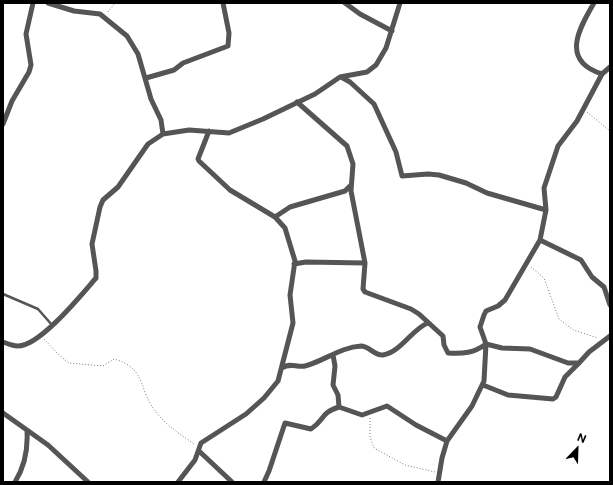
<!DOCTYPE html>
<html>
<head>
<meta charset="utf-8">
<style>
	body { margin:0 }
	#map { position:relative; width:613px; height:485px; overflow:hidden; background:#fff; font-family:"Public Sans",sans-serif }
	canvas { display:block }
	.frame { position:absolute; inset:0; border:4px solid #000; pointer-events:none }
	.north { position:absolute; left:557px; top:429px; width:40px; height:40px; -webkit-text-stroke:3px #fff; paint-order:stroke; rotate:23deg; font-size:11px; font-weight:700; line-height:16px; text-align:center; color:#000 }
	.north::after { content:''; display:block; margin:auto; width:14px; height:18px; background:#000; clip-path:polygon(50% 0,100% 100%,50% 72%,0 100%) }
</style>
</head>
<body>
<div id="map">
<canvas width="613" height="485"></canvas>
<div class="frame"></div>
<div class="north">N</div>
</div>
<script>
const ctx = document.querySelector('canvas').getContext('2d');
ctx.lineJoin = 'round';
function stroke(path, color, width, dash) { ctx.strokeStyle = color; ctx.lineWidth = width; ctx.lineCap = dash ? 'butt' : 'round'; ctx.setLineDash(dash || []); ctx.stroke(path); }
stroke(new Path2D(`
	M108,12L115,3
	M587,112L610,131
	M531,267L544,278L559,319L573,330L598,338
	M44,339L59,355L69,363L103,366L114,359C147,368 138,390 156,412C167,426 180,434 194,444
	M370,418V437L374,448L405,465L435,472`), '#777', 1, [1, 2]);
stroke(new Path2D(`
	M3,294L38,309L52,325`), '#555', 2.5);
stroke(new Path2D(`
	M48,3L74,11L100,14L127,36L138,54L151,99L161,120L163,134
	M345,3L360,14L392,31
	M594,3C578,30 561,61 602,74
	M341,77L350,82L374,104L396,152L402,176L428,174L439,175L466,183L487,193L546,210
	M146,78L174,70L183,63L228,46L229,33L223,3
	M297,102L347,146L353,164L351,191L365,263L363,289L365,292L411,309L419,314L443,336L444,345L448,353C463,354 474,353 486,344L502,348L530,349L568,363H579L589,352L610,336
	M3,124L12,101L29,72L31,65L26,34L33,3
	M275,217L290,207L345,191L351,185
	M540,240L581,260L592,277L604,287L610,305
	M294,264L306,262L365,263
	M3,342C8,344 13,346 18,346C40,346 82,294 96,278V271L92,244L100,207L103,200L118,187L148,144L163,134L189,130L229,133L263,119L315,94L340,77L367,72L376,65L386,48L400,3
	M333,355L335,366L333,385L338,395L339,407L362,415L387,406L416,425L447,441
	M282,368C290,362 297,368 305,366C324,361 341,347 361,346C369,346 375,356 383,355C401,352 412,329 428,323
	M483,385L508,395L553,399L556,397L565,377L579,363
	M3,413L48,445L88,482
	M199,451L232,482
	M15,482C25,466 28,449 27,431
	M178,482L195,460L201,443L246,414L264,398L278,381L293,323L290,295L295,261L285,228L275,217L230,190L199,161L198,159L209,131
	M264,482L269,471L285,423L311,429C325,420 320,413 339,407
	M438,482L442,458L447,441L472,406L484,381L486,344L480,327L484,315L486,311L498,306L505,300L540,240L546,210L544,188L558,146L577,121L602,74L610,67`), '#555', 5);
</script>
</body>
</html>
